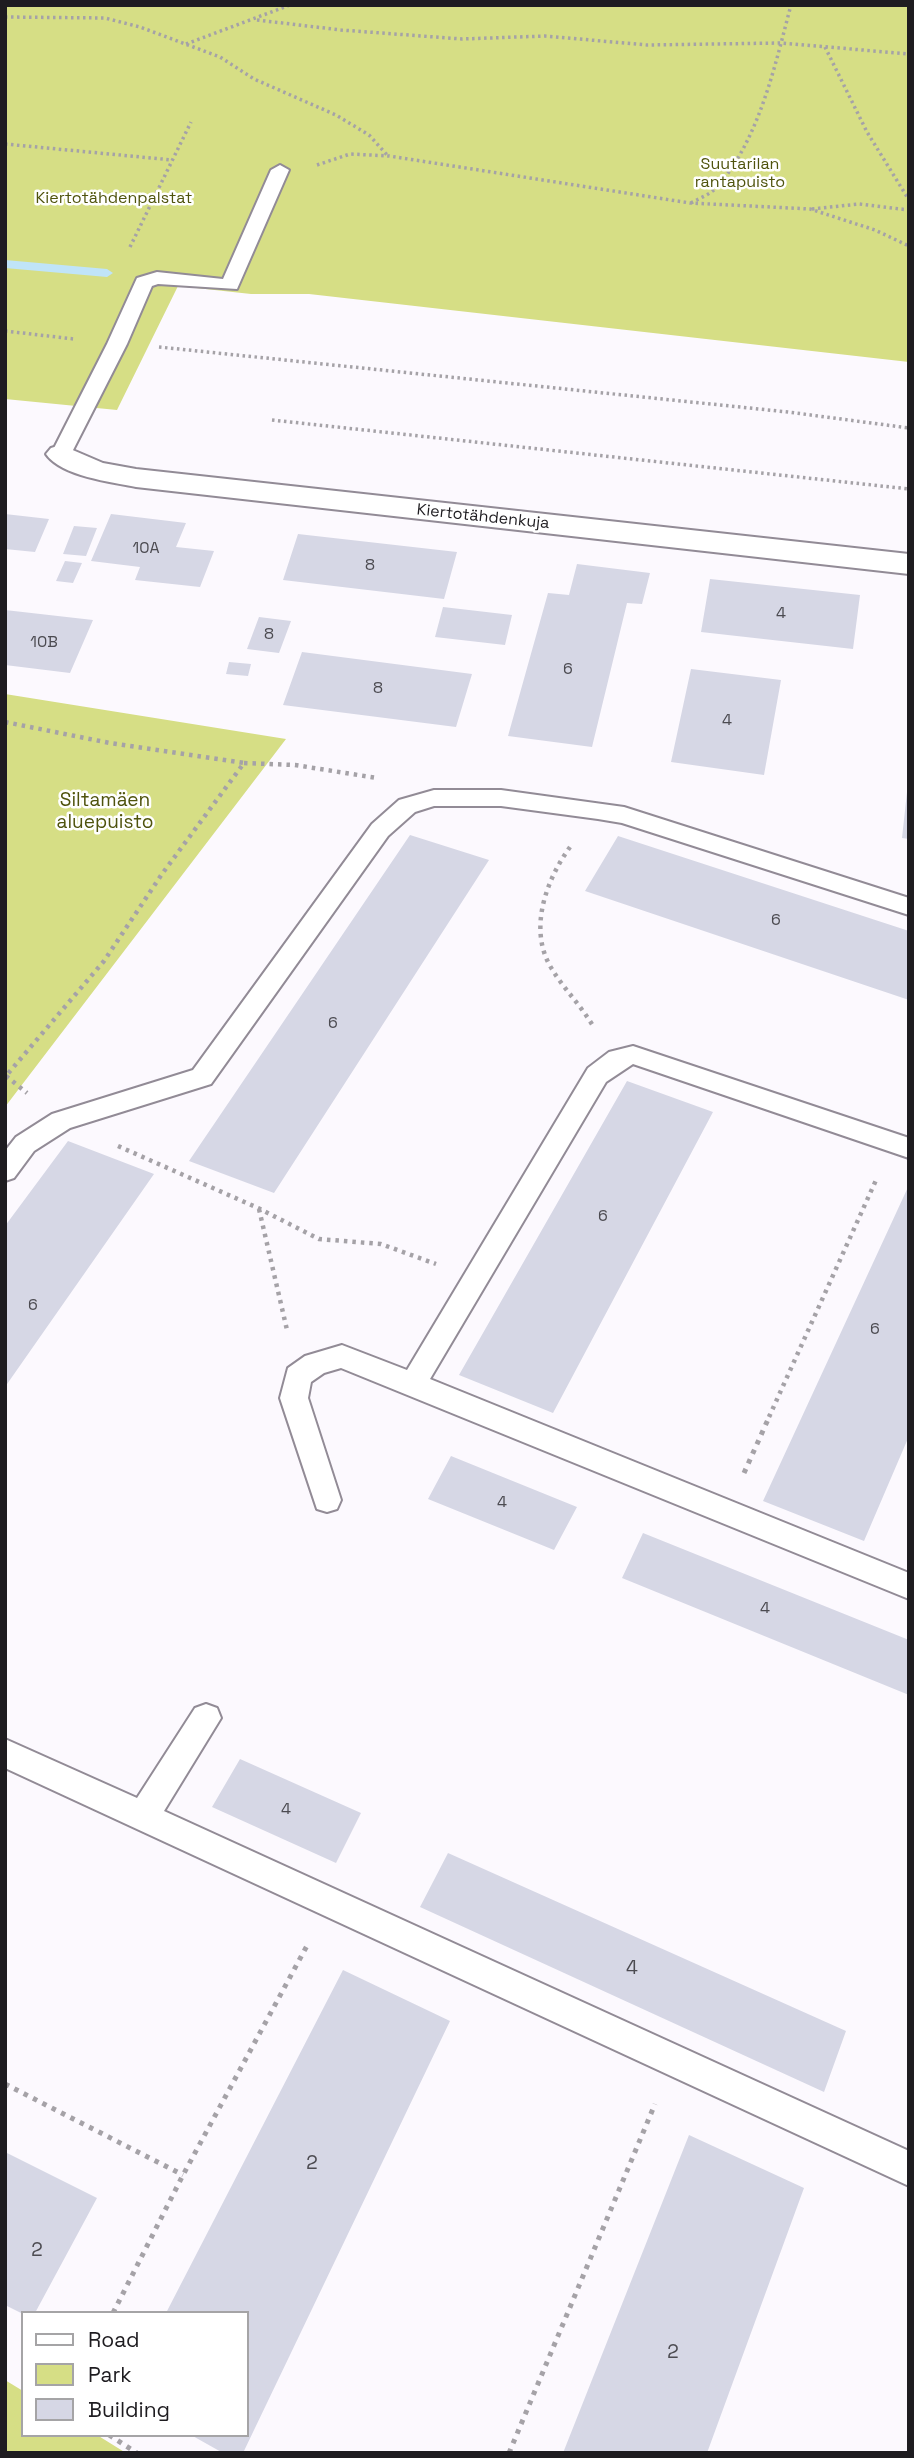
<!DOCTYPE html>
<html>
<head>
<meta charset="utf-8">
<style>
	body { margin:0 }
	#map { position:relative; width:914px; height:2458px; overflow:hidden; background:#fcf9fe; font-family:"Space Grotesk",sans-serif }
	canvas { display:block }
	.frame { position:absolute; inset:0; border:7px solid #1e1c20; pointer-events:none }
	.legend { position:absolute; left:21px; top:2311px; width:228px; height:126px; box-sizing:border-box; background:#fff; border:2px solid #a5a4a6; margin:0; padding:9px 12px; list-style:none; font-size:21px; color:#1e1c20 }
	.legend li { display:flex; align-items:center; gap:14px; height:35px }
	.legend b { width:35px; border:2px solid #a5a4a6 }
</style>
</head>
<body>
<div id="map">
<canvas width="914" height="2458"></canvas>
<div class="frame"></div>
<ul class="legend">
<li><b style="height:9px;background:#fff"></b>Road</li>
<li><b style="height:19px;background:#d6de85"></b>Park</li>
<li><b style="height:19px;background:#d6d7e5"></b>Building</li>
</ul>
</div>
<script>
const ctx = document.querySelector('canvas').getContext('2d');
ctx.lineJoin = 'round';
function paint(path, color) { ctx.fillStyle = color; ctx.fill(path, 'evenodd'); }
function stroke(path, color, width, dash) { ctx.strokeStyle = color; ctx.lineWidth = width; ctx.lineCap = dash ? 'butt' : 'round'; ctx.setLineDash(dash || []); ctx.stroke(path); }
function label(font, color, halo, rows, align = 'center') {
  ctx.font = font + ' "Space Grotesk",sans-serif'; ctx.lineWidth = 5; ctx.setLineDash([]); ctx.textBaseline = 'middle'; ctx.strokeStyle = halo; ctx.fillStyle = color; for (const [text, x, y, turn = 0] of rows) {
    ctx.save(); ctx.translate(x, y); ctx.rotate((+turn || 0) * Math.PI / 180); ctx.textAlign = isNaN(turn) ? turn : align; if (halo) ctx.strokeText(text, 0, 0); ctx.fillText(text, 0, 0); ctx.restore();
  }
}
paint(new Path2D(`
	M5,5H909V362L309,294H251L178,286L117,410L5,399Z
	M5,694L286,739L5,1107Z
	M5,2380L23,2391V2435H97L126,2453H5Z`), '#d6de85');
paint(new Path2D(`
	M5,260L107,269L113,273L107,277L5,268Z`), '#c0e4f8');
paint(new Path2D(`
	M5,514L49,519L35,552L5,549Z
	M111,514L186,523L176,547L214,551L200,587L135,580L140,567L91,561Z
	M74,526L97,528L86,556L63,554Z
	M298,534L457,552L444,599L283,580Z
	M65,561L82,563L73,583L56,581Z
	M577,564L650,573L642,604L627,603L592,747L508,736L548,593L569,595Z
	M710,579L860,595L853,649L701,632Z
	M443,607L512,615L505,645L435,637Z
	M5,610L93,620L70,673L5,665Z
	M259,617L291,621L279,653L247,649Z
	M302,652L472,674L456,727L283,705Z
	M229,662L251,664L248,676L226,674Z
	M691,669L781,680L764,775L671,762Z
	M907,792H909V839L902,838Z
	M410,835L489,860L274,1193L189,1161Z
	M618,836L909,931V1000L585,891Z
	M627,1081L713,1112L553,1413L459,1375Z
	M68,1141L154,1174L5,1387V1226Z
	M909,1185V1436L864,1541L763,1501Z
	M451,1456L577,1507L554,1550L428,1499Z
	M643,1533L909,1640V1695L622,1578Z
	M240,1759L361,1813L336,1863L212,1807Z
	M448,1853L846,2031L824,2092L420,1907Z
	M343,1970L450,2021L243,2453H223L191,2435H247V2313H166Z
	M689,2135L804,2188L707,2453H563Z
	M5,2152L97,2198L35,2313L23,2314L5,2305Z`), '#d6d7e5');
const service = new Path2D(`
	M280,165L289,170L237,289L158,284L152,286L127,344L71,454L68,458H54L51,454L107,344L137,278L157,272L223,279L271,170Z
	M434,790H501L624,807L909,898V915L622,823L598,819L501,806H434L415,812L388,836L211,1084L70,1128L34,1151L14,1178L5,1181V1151L16,1137L52,1114L193,1070L372,824L399,800Z
	M633,1046L909,1138V1158L633,1064L606,1082L430,1379L909,1573V1599L341,1368L324,1373L311,1382L308,1398L341,1500L337,1509L327,1512L317,1509L280,1398L288,1368L305,1356L342,1345L407,1370L588,1068L609,1052Z
	M206,1704L217,1708L221,1718L164,1811L909,2151V2186L5,1768V1739L137,1798L195,1708Z`);
const minor = new Path2D(`
	M61,445L103,463L136,469L909,554V574L136,487C111,482 61,476 46,454L51,448Z`);
stroke(service, '#928b96', 4);
stroke(minor, '#928b96', 4);
stroke(new Path2D(`
	M5,17L105,18L140,27L220,57L254,79L336,115L369,135L388,156
	M257,20L341,30L462,39L545,36L647,45L781,43L909,54
	M186,44L290,5
	M825,47L867,132L909,200
	M5,144L172,160
	M317,165L350,154L389,156L690,203L810,209L875,230L909,246
	M691,203C700,198 711,194 718,186C760,137 775,65 791,5
	M812,209L859,204L909,210
	M130,247L191,122
	M5,331L74,339
	M159,347L788,412L909,428
	M272,420L909,489`), '#a5a2a7', 3.5, [2.5, 3.5]);
stroke(new Path2D(`
	M5,722L110,743L244,763L162,874L104,961L5,1077
	M244,763L295,765L377,778
	M570,847C547,879 529,926 549,964C561,986 580,1004 593,1026
	M6,1076L27,1093
	M118,1146L258,1208L319,1239L381,1244L436,1264
	M259,1209L287,1330
	M769,1417L877,1178`), '#a5a2a7', 4.5, [3.5, 5]);
stroke(new Path2D(`
	M744,1473L770,1415
	M5,2084L183,2175
	M113,2313L183,2175L309,1942
	M109,2435L137,2453
	M509,2453L655,2104`), '#a5a2a7', 5, [4.5, 6]);
paint(service, '#fff');
paint(minor, '#fff');
label('16px', '#4f530d', '#fff', [
	["Suutarilan",740,165],
	["rantapuisto",740,183],
	["Kiertotähdenpalstat",114,199]
]);
label('16px', '#1e1c20', '#fff', [
	["Kiertotähdenkuja",483,517,6]
]);
label('16px', '#4c4b51', null, [
	["10A",146,549],
	["8",370,566],
	["4",781,614],
	["8",269,635],
	["10B",44,643],
	["6",568,670],
	["8",378,689],
	["4",727,721],
	["6",776,921],
	["6",333,1024],
	["6",603,1217],
	["6",33,1306],
	["6",875,1330],
	["4",502,1503],
	["4",765,1609],
	["4",286,1810]
]);
label('19px', '#4f530d', '#fff', [
	["Siltamäen",105,801],
	["aluepuisto",105,823]
]);
label('19px', '#4c4b51', null, [
	["4",632,1969],
	["2",312,2164],
	["2",37,2251],
	["2",673,2353]
]);
</script>
</body>
</html>
